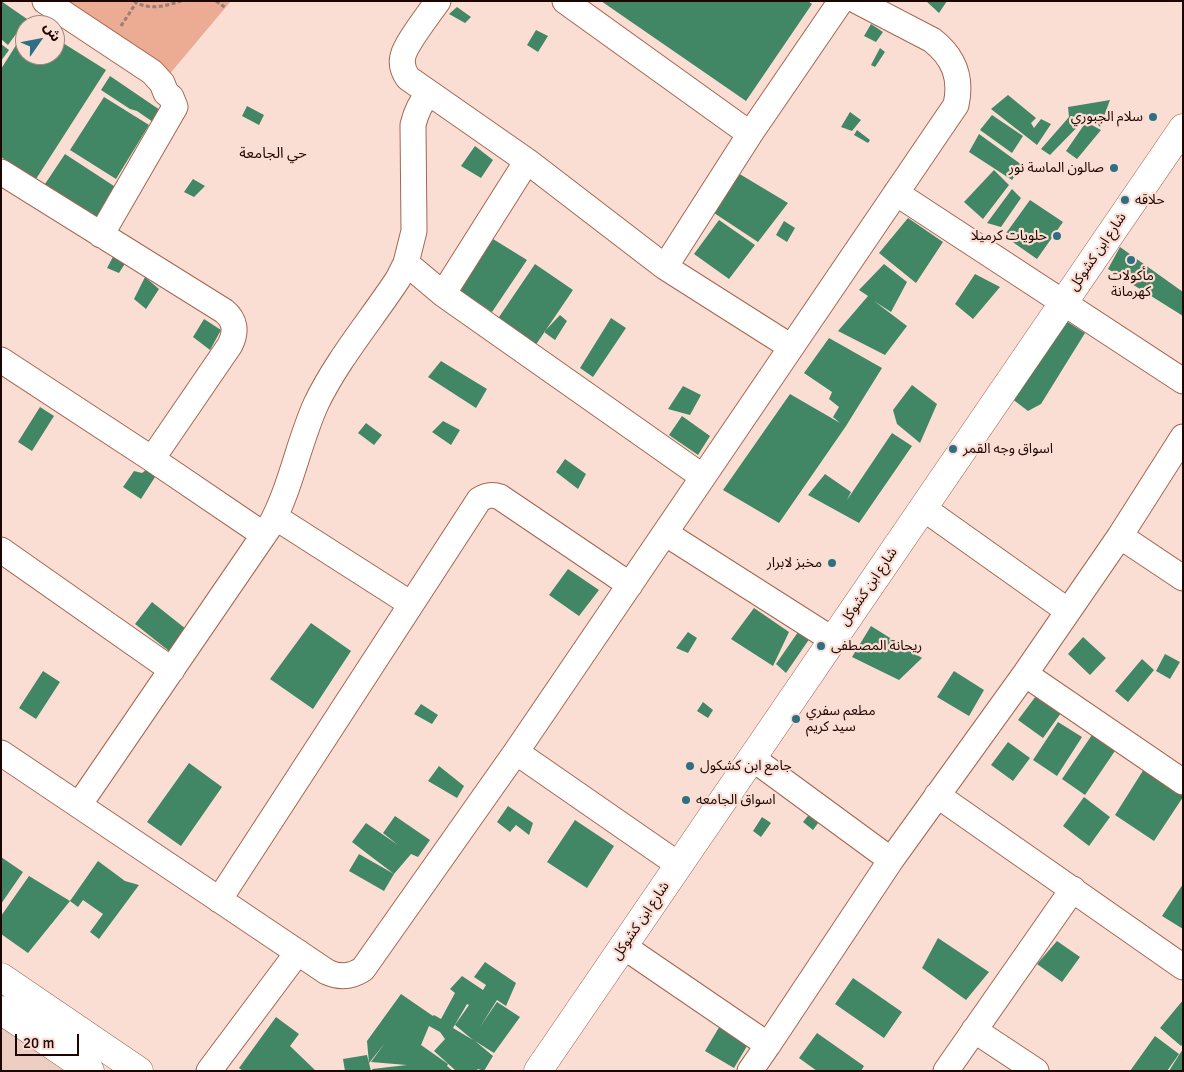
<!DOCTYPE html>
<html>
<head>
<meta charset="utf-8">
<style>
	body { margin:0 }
	#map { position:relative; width:1184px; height:1072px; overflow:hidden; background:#fbded3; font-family:Signika,"Noto Sans Arabic",sans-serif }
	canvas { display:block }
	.frame { position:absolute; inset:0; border:2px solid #1d0601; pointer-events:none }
	.north { position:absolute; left:15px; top:15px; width:50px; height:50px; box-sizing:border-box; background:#fbded3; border:1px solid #a2887f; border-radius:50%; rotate:57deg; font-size:14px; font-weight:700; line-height:20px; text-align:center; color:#1d0601 }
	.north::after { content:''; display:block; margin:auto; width:18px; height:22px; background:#2e6f83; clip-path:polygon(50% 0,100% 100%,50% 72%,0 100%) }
	.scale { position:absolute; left:15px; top:1034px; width:64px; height:22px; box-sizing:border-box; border:2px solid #1d0601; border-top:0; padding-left:6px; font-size:15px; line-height:18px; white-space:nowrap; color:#1d0601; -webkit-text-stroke:4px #fbded3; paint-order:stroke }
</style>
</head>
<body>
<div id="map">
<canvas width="1184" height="1072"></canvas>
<div class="frame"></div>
<div class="north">ش</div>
<div class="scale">20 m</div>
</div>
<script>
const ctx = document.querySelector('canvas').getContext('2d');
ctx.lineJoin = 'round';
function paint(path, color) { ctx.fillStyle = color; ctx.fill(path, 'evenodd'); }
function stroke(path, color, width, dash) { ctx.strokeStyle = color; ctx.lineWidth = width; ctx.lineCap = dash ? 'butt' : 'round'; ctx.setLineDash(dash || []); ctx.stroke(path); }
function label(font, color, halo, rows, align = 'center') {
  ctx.font = font + ' Signika,"Noto Sans Arabic",sans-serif'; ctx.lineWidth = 4.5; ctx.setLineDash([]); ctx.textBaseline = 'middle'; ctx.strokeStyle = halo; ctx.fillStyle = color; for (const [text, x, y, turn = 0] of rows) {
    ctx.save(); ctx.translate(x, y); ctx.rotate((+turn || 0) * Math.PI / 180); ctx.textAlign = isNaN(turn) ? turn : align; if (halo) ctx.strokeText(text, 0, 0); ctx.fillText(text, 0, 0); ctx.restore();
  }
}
paint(new Path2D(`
	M1,1018L78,1071H1Z`), '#edcec2');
paint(new Path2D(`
	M45,1H231L162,83Z`), '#ecab93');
paint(new Path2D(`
	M1,1L27,19L8,45L1,39Z
	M601,1H808L812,4L746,101Z
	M926,1H947L939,13Z
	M457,7L471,17L465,23L449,14Z
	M871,24L883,32L876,42L864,36Z
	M536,30L548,36L538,52L527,45Z
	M25,31V55H55V38L106,70L36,179L1,157V69Z
	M1,44L9,50L1,61Z
	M880,48L885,52L875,67L871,65Z
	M110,76L160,110L153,122L137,111L130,109L101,90Z
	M1008,95L1036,118L1031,123L1034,128L1041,119L1051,124L1037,145L991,109Z
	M104,97L149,125L116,179L70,150Z
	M1110,100L1100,127L1090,114L1050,155L1041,149L1069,117L1068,107Z
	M247,106L264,115L259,125L242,116Z
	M850,112L861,120L852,131L841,127Z
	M992,115L1023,136L1012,153L980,130Z
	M1086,122L1101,130L1077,159L1066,151Z
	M857,130L870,140L868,143L854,135Z
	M979,134L1022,165L1012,180L969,152Z
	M475,146L493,160L481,178L461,166Z
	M65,154L117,188L95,221L43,187Z
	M994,170L1009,185L983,219L964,202Z
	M738,173L788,203L758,242L708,209Z
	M193,179L205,186L194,197L184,192Z
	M1012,189L1021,198L1001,227L987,223Z
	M1030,200L1063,222L1037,259L1004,236Z
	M908,218L943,242L916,283L879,253Z
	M719,220L755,245L729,279L694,254Z
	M784,221L795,228L787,242L776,235Z
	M493,239L527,260L492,312L459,290Z
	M1120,247L1183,292V316L1108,269Z
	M114,255L126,262L119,273L107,268Z
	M535,264L573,290L535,346L497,320Z
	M884,264L907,282L891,312L874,301L907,326L885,355L838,331L868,296L859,290Z
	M975,274L1000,287L973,319L955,304Z
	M145,277L159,289L146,309L134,299Z
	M560,315L567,321L555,340L544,332Z
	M611,318L626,328L593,377L580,368Z
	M204,319L221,330L210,350L193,337Z
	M1063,319L1085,333L1041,404L1028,411L1011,398Z
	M829,338L882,368L846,426L779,523L723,490L790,394L840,423L833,417L839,407L829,399L832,392L804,373Z
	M441,361L487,389L476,408L428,377Z
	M912,385L937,404L920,443L897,424L893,410Z
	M683,386L701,395L690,415L668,409Z
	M40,407L54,416L32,451L18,442Z
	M682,416L710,436L698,455L669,435Z
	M443,421L460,430L451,445L432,432Z
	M366,423L382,435L374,445L358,433Z
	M892,433L912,446L859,523L808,495L825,474L851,492L847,500Z
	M565,459L586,474L578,489L556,472Z
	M146,470L155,477L141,499L123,487L134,471L142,473Z
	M568,569L599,590L579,616L549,595Z
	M152,602L186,629L169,651L135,624Z
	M754,608L789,632L773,666L731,639Z
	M311,623L351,651L313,709L270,679Z
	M871,626L922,658L899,680L852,657Z
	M688,632L697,638L688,653L676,648Z
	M798,632L810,638L786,673L776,664Z
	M1083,637L1106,658L1090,675L1068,654Z
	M1165,654L1180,662L1170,679L1156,671Z
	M1142,659L1154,670L1128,702L1115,691Z
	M43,671L60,682L36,719L19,708Z
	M954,671L984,690L969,716L937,697Z
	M1036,696L1061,713L1043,738L1018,720Z
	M703,702L713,710L708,718L697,711Z
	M421,704L438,715L432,724L414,714Z
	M1058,722L1082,737L1057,776L1033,760Z
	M1096,729L1119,745L1085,795L1062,779Z
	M1008,742L1030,758L1013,781L991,765Z
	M189,763L222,787L181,846L147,822Z
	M439,766L464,786L457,798L428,781Z
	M1144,769L1183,795V797L1154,841L1115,815Z
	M1084,797L1110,817L1089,846L1063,826Z
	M508,806L533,823L529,835L516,825L510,832L497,822Z
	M811,812L821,819L813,830L803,822Z
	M395,816L430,840L418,857L411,854L394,874L384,891L349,871L359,854L394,874L352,842L366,823L398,845L383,833Z
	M762,817L771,823L761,837L753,831Z
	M575,820L614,846L587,888L547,862Z
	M1,857L23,872L1,904Z
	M98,861L125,881L139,885L99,939L90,932L103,914L83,900L78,907L70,901L28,953L1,934V916L29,876L70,901Z
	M1183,884V929L1162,916Z
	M938,938L989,972L966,1000L922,968Z
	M1057,941L1080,957L1062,982L1037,964Z
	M485,962L516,983L506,1006L497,1000L480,1027L497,1002L520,1017L494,1053L475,1041L493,1056L484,1071L478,1069L476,1071L455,1070L434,1051L445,1039L440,1032L429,1026L421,1045L448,1064L447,1066L453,1071H373L372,1069L407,1065L371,1062L385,1043L369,1063L367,1041L401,994L433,1016L434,1015L441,1019L455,993L450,989L462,976L483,990L486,985L474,977ZM467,1004L469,1005L455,1025L473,1040L453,1028Z
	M853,978L902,1012L884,1038L835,1004Z
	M1183,1000V1044L1181,1046L1160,1028Z
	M276,1017L299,1034L290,1046L316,1071H243L239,1068Z
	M721,1024L750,1041L734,1068L705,1051Z
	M817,1033L864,1066L861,1071H817L799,1058Z
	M1155,1036L1179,1054L1167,1071H1130Z
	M1183,1049V1071H1169L1179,1055Z
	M367,1055L371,1071H345L343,1059Z`), '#418665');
const street = new Path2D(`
	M45,1L152,72L162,83L166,93L171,97L175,107L101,235
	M438,1C430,13 406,43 403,56C401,64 403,71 408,78L527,161L665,267L791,347
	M565,1L750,134
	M1,172L224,311C235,320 237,331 230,345L152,459
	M896,193L1183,381
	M406,263L443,294L703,477
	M665,267L750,134L841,1
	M443,294L527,161
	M1,360L152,459L264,535
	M923,508L1068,611
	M275,517L411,604
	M665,533L833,640
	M1120,536L1183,578
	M1,550L172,670
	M1025,674L1183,782
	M516,752L679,865
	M1,753L327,972C340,978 351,977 363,969L516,752L956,105C962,78 954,57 932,40L857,1
	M752,758L891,860
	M937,795L1183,967
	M79,805L270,526C291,488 298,444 316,404C337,360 371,320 398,279L406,263L414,231L413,125C416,112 420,103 429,93
	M219,900L479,500C486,495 492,494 500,497L630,585
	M623,946L768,1045L891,860L1025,674L1120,536L1183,437
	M974,1030L1036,1071
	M209,1071L298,952
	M750,1071L768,1045
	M946,1071L1073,889`);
const secondary = new Path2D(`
	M1,977L139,1071
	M1,1010L90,1071
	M538,1071L1183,128`);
stroke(street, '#a4664f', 27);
stroke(secondary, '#a4664f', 29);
stroke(new Path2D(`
	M134,1C148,11 166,6 181,1
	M216,1L226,8
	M121,26L136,3`), '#987e76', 3, [4, 2.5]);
stroke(street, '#fff', 25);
stroke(secondary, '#fff', 28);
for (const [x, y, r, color] of [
	[1153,117,5,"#2e6f83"],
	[1114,168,5,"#2e6f83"],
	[1125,200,5,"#2e6f83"],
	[1057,236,5,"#2e6f83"],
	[1131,260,5,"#2e6f83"],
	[953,449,5,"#2e6f83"],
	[832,563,5,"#2e6f83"],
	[821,646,5,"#2e6f83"],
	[796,719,5,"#2e6f83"],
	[690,766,5,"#2e6f83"],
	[686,800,5,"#2e6f83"]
]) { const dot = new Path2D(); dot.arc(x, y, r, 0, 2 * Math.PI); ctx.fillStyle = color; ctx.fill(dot); stroke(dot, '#fbded3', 2); }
label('14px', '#1d0601', '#fbded3', [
	["سلام الجبوري",1143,117,"right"],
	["صالون الماسة نور",1104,168,"right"],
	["حلاقه",1135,200],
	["حلويات كرميلا",1047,236,"right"],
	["مأكولات",1131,276,"center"],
	["كهرمانة",1131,292,"center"],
	["اسواق وجه القمر",963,449],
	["مخبز لابرار",822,563,"right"],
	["ريحانة المصطفى",831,646],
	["مطعم سفري",806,711],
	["سيد كريم",806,727],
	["جامع ابن كشكول",700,766],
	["اسواق الجامعه",696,800]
], 'left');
label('14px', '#1d0601', '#fbded3', [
	["شارع ابن كشوكل",1098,252,-56],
	["شارع ابن كشوكل",869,587,-56],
	["شارع ابن كشوكل",641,921,-56]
]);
label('15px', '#1d0601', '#fbded3', [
	["حي الجامعة",273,154]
]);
</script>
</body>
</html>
